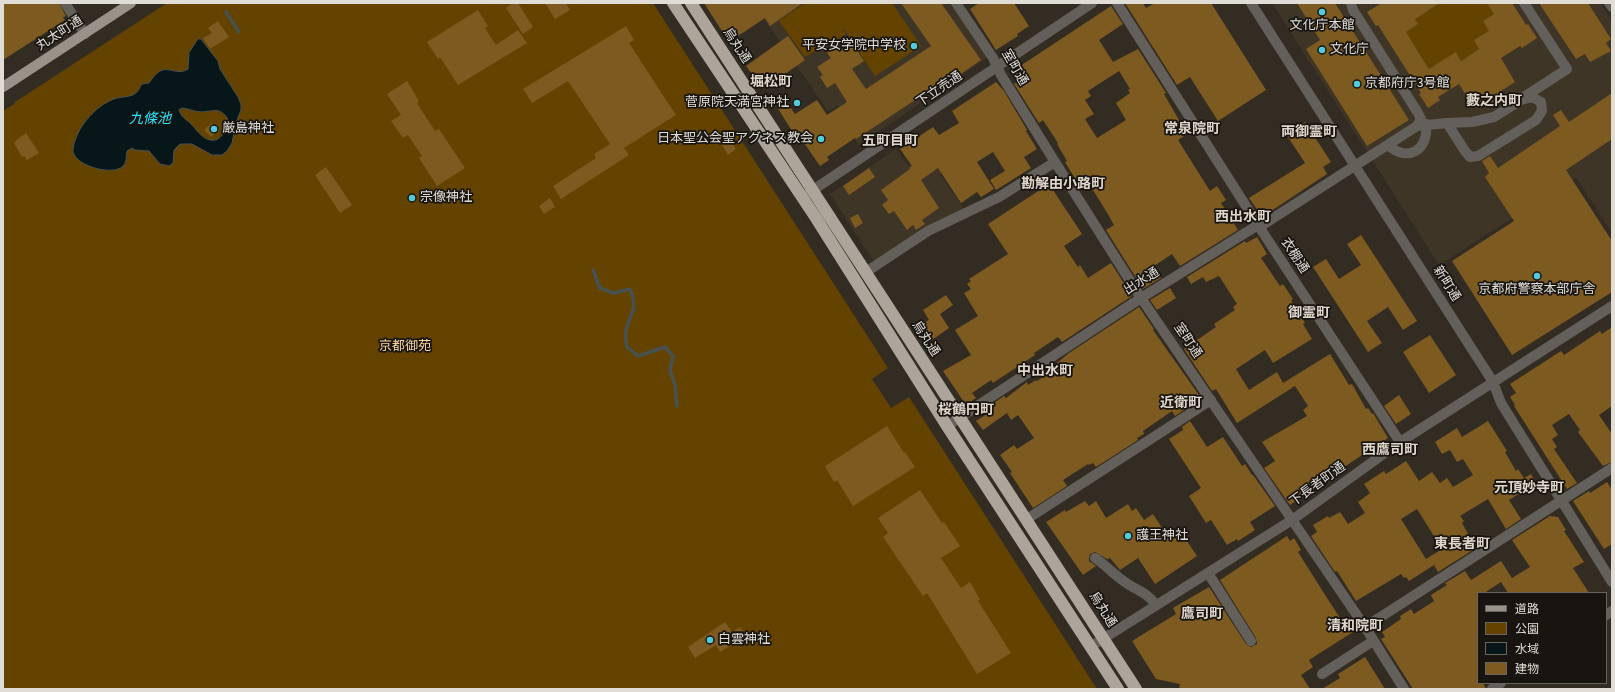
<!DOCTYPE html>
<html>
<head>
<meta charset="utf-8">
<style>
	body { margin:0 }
	#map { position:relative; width:1615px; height:692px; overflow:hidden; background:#332c23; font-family:"Source Sans 3","Noto Sans JP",sans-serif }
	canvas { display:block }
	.frame { position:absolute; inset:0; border:4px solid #e0dcd6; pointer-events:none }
	.legend { position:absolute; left:1477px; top:592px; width:130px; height:92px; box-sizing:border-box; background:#181511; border:1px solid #686560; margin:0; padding:5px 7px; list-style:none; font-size:12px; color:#e0dcd6 }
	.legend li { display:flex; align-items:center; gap:8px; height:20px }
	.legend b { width:20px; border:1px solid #686560 }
</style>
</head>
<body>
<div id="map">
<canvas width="1615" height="692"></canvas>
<div class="frame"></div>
<ul class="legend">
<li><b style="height:5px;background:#999288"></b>道路</li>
<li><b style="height:11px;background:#644301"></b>公園</li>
<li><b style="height:11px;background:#071619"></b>水域</li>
<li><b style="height:11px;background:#7d5a1f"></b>建物</li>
</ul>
</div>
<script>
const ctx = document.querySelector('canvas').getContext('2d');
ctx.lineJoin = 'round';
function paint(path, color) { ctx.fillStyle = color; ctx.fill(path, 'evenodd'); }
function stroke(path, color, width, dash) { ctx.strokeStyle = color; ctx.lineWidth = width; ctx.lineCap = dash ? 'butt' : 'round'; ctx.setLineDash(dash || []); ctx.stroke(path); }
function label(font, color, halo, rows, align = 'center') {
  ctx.font = font + ' "Source Sans 3","Noto Sans JP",sans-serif'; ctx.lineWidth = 3.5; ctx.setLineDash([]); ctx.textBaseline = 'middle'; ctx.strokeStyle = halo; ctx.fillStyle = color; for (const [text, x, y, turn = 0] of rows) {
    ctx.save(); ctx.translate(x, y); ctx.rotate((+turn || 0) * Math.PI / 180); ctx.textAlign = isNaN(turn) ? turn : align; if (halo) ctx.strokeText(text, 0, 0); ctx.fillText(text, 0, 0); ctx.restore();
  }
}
paint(new Path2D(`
	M753,3H950L987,58L859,145L842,120L846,117L838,105L828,111Z
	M1272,3H1600L1612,22V233L1576,177L1439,265Z
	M896,149L908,166L930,153L943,173L940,175L964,209L874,262L830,194Z`), '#3f3526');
paint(new Path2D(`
	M167,3H653L888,368L872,379L891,408L909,397L1097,689H3V111L14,104L15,102Z
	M805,3H892L921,46L875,76L844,29L843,30L846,34L822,49L821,47L805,57L779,21Z
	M1421,3L1427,12L1440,3H1487L1494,14L1483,21L1487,27L1506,32L1486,33L1474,40L1479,49L1461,61L1456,52L1435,78L1406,32L1418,24L1414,17Z`), '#644301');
const water = new Path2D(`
	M198,39H201L218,61L220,69L238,97L241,104V110L236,123L232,143L227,151L222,155H212L192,144H180L174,150L173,163L169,166L160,164L149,151L135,150L132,148L127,151C126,156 127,162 123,166C113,177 71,165 73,149C76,128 95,106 114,99C122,96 131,98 137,92C139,90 140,86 142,84L149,83C152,79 156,73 160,71C169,66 178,76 188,69L189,53ZM183,108C189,109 196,112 202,112C214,111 220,107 228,119C227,130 220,145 207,139C200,136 196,129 191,124C186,119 181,117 179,110Z`);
paint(water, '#071619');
stroke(water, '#485152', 1);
stroke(new Path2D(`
	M226,12L239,32
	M593,270L600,288L613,293L630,289C639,312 630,310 626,331C625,336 626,342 627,347L638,356L665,347L673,356L670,371L675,384L677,406`), '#485152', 3.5);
paint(new Path2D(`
	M3,3H59L66,16L63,17L65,20L3,60Z
	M513,3H518L533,27L523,34L506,8Z
	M545,3H566L570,10L555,19Z
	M704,3H803L770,26L765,18L729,42Z
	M901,3H941L981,60L958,76L956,73L856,139L855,138L827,157L829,160L820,166L798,134L795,136L777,107L786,101L795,114L817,100L827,115L847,102L835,83L827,88L820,77L823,75L817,67L831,58L827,53L838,45L842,50L852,43L864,61L852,69L866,89L931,46Z
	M979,3H1014L1029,26L1017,34L1018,36L996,50L970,9Z
	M1125,3H1143L1146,8L1155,3H1211L1266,90L1218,121L1190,77L1177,85Z
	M1297,3H1335L1409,120L1367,146L1306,49L1320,40Z
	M1382,3H1440L1415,19L1418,24L1406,32L1429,69L1456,52L1461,61L1479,49L1474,40L1489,31L1483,21L1494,14L1487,3H1512L1526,25L1528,24L1537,38L1522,48L1520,46L1501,58L1515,82L1498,93L1502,98L1493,104L1488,98L1474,108L1459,84L1438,97L1440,100L1428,108L1419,94L1421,93L1378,25L1376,26L1367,12Z
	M1539,3H1588L1611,39L1606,43L1611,51L1590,62L1585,54L1576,59Z
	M1111,6L1123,24L1099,40L1113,62L1138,49L1166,93L1164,94L1187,134L1178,140L1210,191L1217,186L1226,200L1221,203L1238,230L1180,266L1172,254L1154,266L1161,278L1143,289L1106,230L1114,225L1109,216L1088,182L1080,187L1065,162L1067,161L1057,144L1058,143L1043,120L1039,123L1014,84L1017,82L1011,72ZM1119,71L1130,89L1128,90L1130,93L1116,103L1126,120L1097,138L1085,119L1094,114L1085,100L1091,96L1088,91Z
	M478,10L488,26L485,28L496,45L518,30L527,43L458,85L440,57L438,59L427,42Z
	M218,21L229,37L210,49L203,38L212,33L208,28Z
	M626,26L634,40L629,43L676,115L624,148L629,155L561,199L553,186L596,158L594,154L610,144L568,81L532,103L523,89Z
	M788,36L805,60L763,89L746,66Z
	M407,81L419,101L417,103L435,131L439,129L465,168L437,186L419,158L422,156L408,135L403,138L391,121L401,115L387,94Z
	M996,82L1004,91L1027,130L1026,131L1037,149L1024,157L1031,168L996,190L990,180L1005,171L993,152L977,162L994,189L981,197L977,192L961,203L938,168L921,180L939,208L922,220L925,224L916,230L913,225L907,230L894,211L889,214L882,205L888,200L881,190L910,169L909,168L912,166L900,149L933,127L939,135L959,123L952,111Z
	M1612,93V139L1566,170L1612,241V292L1512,355L1452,261L1514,221L1485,177L1489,173L1482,161L1490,156L1498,168L1560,126L1553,115L1561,110L1569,122Z
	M1305,122L1331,162L1323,167L1327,174L1262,217L1249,198L1305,163L1286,134Z
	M212,123L219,130L211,137L204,130Z
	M26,133L39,153L27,160L24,156L22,157L14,143L16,142L15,141Z
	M726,133L736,149L728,155L718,138Z
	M326,167L352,205L340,213L315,175Z
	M869,168L875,177L849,195L843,186Z
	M1049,184L1082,234L1064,246L1078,267L1080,265L1088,278L1111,263L1132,296L1062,342L1058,337L1034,353L1035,355L993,383L991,380L972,393L976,398L966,405L943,371L971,355L955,330L978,316L964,293L971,289L967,284L971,281L969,279L1008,254L988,224Z
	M550,198L555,207L544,214L539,206Z
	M858,214L863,223L855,228L850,218Z
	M1361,235L1417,321L1403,330L1388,307L1367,321L1382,343L1368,352L1313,267L1326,259L1339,279L1361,265L1347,244Z
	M1257,237L1267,254L1261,258L1280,286L1283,284L1293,299L1291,300L1305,323L1303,324L1312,339L1273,363L1265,350L1236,369L1249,390L1277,372L1283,383L1330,354L1349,385L1352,384L1366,409L1368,408L1372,414L1373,413L1388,438L1335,473L1336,474L1290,505L1264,468L1275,461L1262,442L1307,416L1303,410L1308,406L1295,386L1237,423L1216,389L1212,391L1184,349L1216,327L1214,324L1235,310L1233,307L1237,304L1219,276L1206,282L1203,277L1191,284L1187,277L1245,241L1246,243Z
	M1170,288L1176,298L1157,310L1150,300Z
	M946,295L953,305L940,314L949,328L929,342L919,326L929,320L923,310Z
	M1139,307L1154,329L1153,330L1201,398L1175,416L1172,411L1143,431L1144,434L1137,438L1138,440L1096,467L1093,463L1089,465L1088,464L1063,480L1067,486L1033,508L1010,473L1012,472L1000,455L1014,445L1017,449L1034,438L1018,415L1011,420L1007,413L983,430L976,421L987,414L984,410L1004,396L1006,398L1027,382L1028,385L1036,380L1037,381L1059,366L1057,363L1069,353Z
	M1612,327V406L1599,415L1612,434V462L1603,466L1578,432L1580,430L1569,414L1552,425L1558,435L1552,439L1557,447L1554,449L1577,483L1567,489L1514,406L1515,405L1510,397L1516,393L1510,384L1561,351L1564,355L1600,331L1602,334Z
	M1430,335L1456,375L1429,393L1403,352Z
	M1399,395L1411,414L1396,424L1384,406Z
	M1190,421L1207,447L1223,437L1242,466L1245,464L1252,475H1253L1275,506L1250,522L1255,530L1238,541L1237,539L1227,545L1211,520L1206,523L1189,496L1201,488L1169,439L1183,430L1182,427Z
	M1488,421L1507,451L1505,452L1516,471L1518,469L1524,478L1531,474L1536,483L1509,500L1521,519L1506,529L1488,499L1460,516L1464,521L1462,523L1476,548L1438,572L1434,565L1409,581L1406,577L1404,578L1401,574L1356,601L1337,571L1335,572L1311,536L1317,532L1313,525L1328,516L1329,518L1340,512L1348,524L1365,513L1358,502L1370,493L1364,484L1384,471L1386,474L1406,461L1419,481L1432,472L1440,483L1447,478L1453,487L1473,475L1463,459L1457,462L1450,450L1442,454L1435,442L1457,428L1462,437ZM1417,509L1442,549L1426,559L1401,519Z
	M887,426L904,453L905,452L915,467L853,506L837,480L834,482L825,466Z
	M1607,482L1612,490V544L1604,549L1573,501L1589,491L1590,493Z
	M920,490L942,523L944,522L960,546L941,558L961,588L970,582L980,599L978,601L1011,653L977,674L927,593L923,596L883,537L888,533L878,518Z
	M1085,501L1089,506L1096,501L1106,518L1128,504L1132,511L1136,508L1144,520L1153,514L1168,537L1179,529L1197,556L1155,584L1138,558L1120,570L1110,558L1107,559L1095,552L1090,554L1089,558V561L1096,566L1083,575L1046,522L1065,510L1066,512Z
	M1550,516L1558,517L1566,530L1564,531L1584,562L1573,568L1589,593H1508L1501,582L1484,593H1478V683H1483L1486,689H1413L1381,639L1385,637L1382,632L1401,619L1400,616L1411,609L1414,614L1434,601L1431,595L1447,585L1445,583L1465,571L1471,580L1501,561L1512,578L1530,567L1512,540Z
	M1287,536L1290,541L1294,538L1301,550L1298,552L1327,598L1344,624L1347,623L1353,632L1309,660L1313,667L1301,675L1310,689H1179L1180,684L1156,679L1132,641L1176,614L1173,608L1209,587L1246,644L1251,647L1257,644L1256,638L1220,580Z
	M725,622L732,632L740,627L746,636L720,652L716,645L695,658L688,647Z
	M1365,657L1385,689H1322L1340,678L1338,674Z`), '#7d5a1f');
stroke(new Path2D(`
	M65,3L85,34
	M956,3L993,58L1001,75L1055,162L1141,298L1365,627L1404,689
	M1117,3L1258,225L1400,442
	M1251,3L1493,382L1501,403L1612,582
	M1524,3L1567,69L1524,97
	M1609,3L1612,7
	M1417,126L1447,123L1472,122L1494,117L1521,100L1532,97L1541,102L1542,111L1536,120L1478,156L1470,157L1465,151L1447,123
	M1388,145C1408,163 1429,150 1426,124
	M807,194L1092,3
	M866,272L928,231L999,197L1055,162
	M947,426L1141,298L1258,225L1264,224L1417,126L1421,119L1418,113L1353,10L1351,3
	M1027,519L1211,400
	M1095,558C1106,565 1114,575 1125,582C1137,591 1147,592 1156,605
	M1208,573L1251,641
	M1606,615L1612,611
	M1365,627L1612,468
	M1090,647L1292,520L1400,442L1612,306
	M1322,674L1373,641
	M1492,689L1501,683`), '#63605b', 10);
stroke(new Path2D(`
	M3,87L131,3`), '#999288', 10);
stroke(new Path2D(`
	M673,3L816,218L947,426L1118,689
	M691,3C840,231 987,461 1136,689`), '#aea59a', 12);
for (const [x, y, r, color] of [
	[1322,12,4,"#54cadd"],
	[914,46,4,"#54cadd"],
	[1322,50,4,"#54cadd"],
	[1357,84,4,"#54cadd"],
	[797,103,4,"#54cadd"],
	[214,129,4,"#54cadd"],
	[821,139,4,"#54cadd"],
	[412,198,4,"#54cadd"],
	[1537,276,4,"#54cadd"],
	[1128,536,4,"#54cadd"],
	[710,640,4,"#54cadd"]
]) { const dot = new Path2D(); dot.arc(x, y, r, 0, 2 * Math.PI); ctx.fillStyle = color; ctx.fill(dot); stroke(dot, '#181511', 1.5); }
label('13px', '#e0dcd6', '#181511', [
	["文化庁本館",1322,26,"center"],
	["平安女学院中学校",906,46,"right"],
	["文化庁",1330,50],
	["京都府庁3号館",1365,84],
	["菅原院天満宮神社",789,103,"right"],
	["厳島神社",222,129],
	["日本聖公会聖アグネス教会",813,139,"right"],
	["宗像神社",420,198],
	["京都府警察本部庁舎",1537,290,"center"],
	["護王神社",1136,536],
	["白雲神社",718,640]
], 'left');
label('13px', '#e0dcd6', '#181511', [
	["丸太町通",60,34,-33],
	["烏丸通",736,46,57],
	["室町通",1014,68,60],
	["下立売通",940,90,-34],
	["衣棚通",1294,256,57],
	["出水通",1142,282,-32],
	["新町通",1446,284,58],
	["烏丸通",925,339,57],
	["室町通",1187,341,56],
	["下長者町通",1318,485,-36],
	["烏丸通",1102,610,58]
]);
label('13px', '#fad49c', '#181511', [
	["京都御苑",405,347]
]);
label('bold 14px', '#e0d7cb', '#181511', [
	["堀松町",771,83],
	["藪之内町",1494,102],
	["常泉院町",1192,130],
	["両御霊町",1309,133],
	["五町目町",890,142],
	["勘解由小路町",1063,185],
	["西出水町",1243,218],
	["御霊町",1309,314],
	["中出水町",1045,372],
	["近衛町",1181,404],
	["桜鶴円町",966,411],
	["西鷹司町",1390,451],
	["元頂妙寺町",1529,489],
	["東長者町",1462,545],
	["鷹司町",1202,615],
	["清和院町",1355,627]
]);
label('italic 14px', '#2ae3fc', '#181511', [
	["九條池",150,120]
]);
</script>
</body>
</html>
